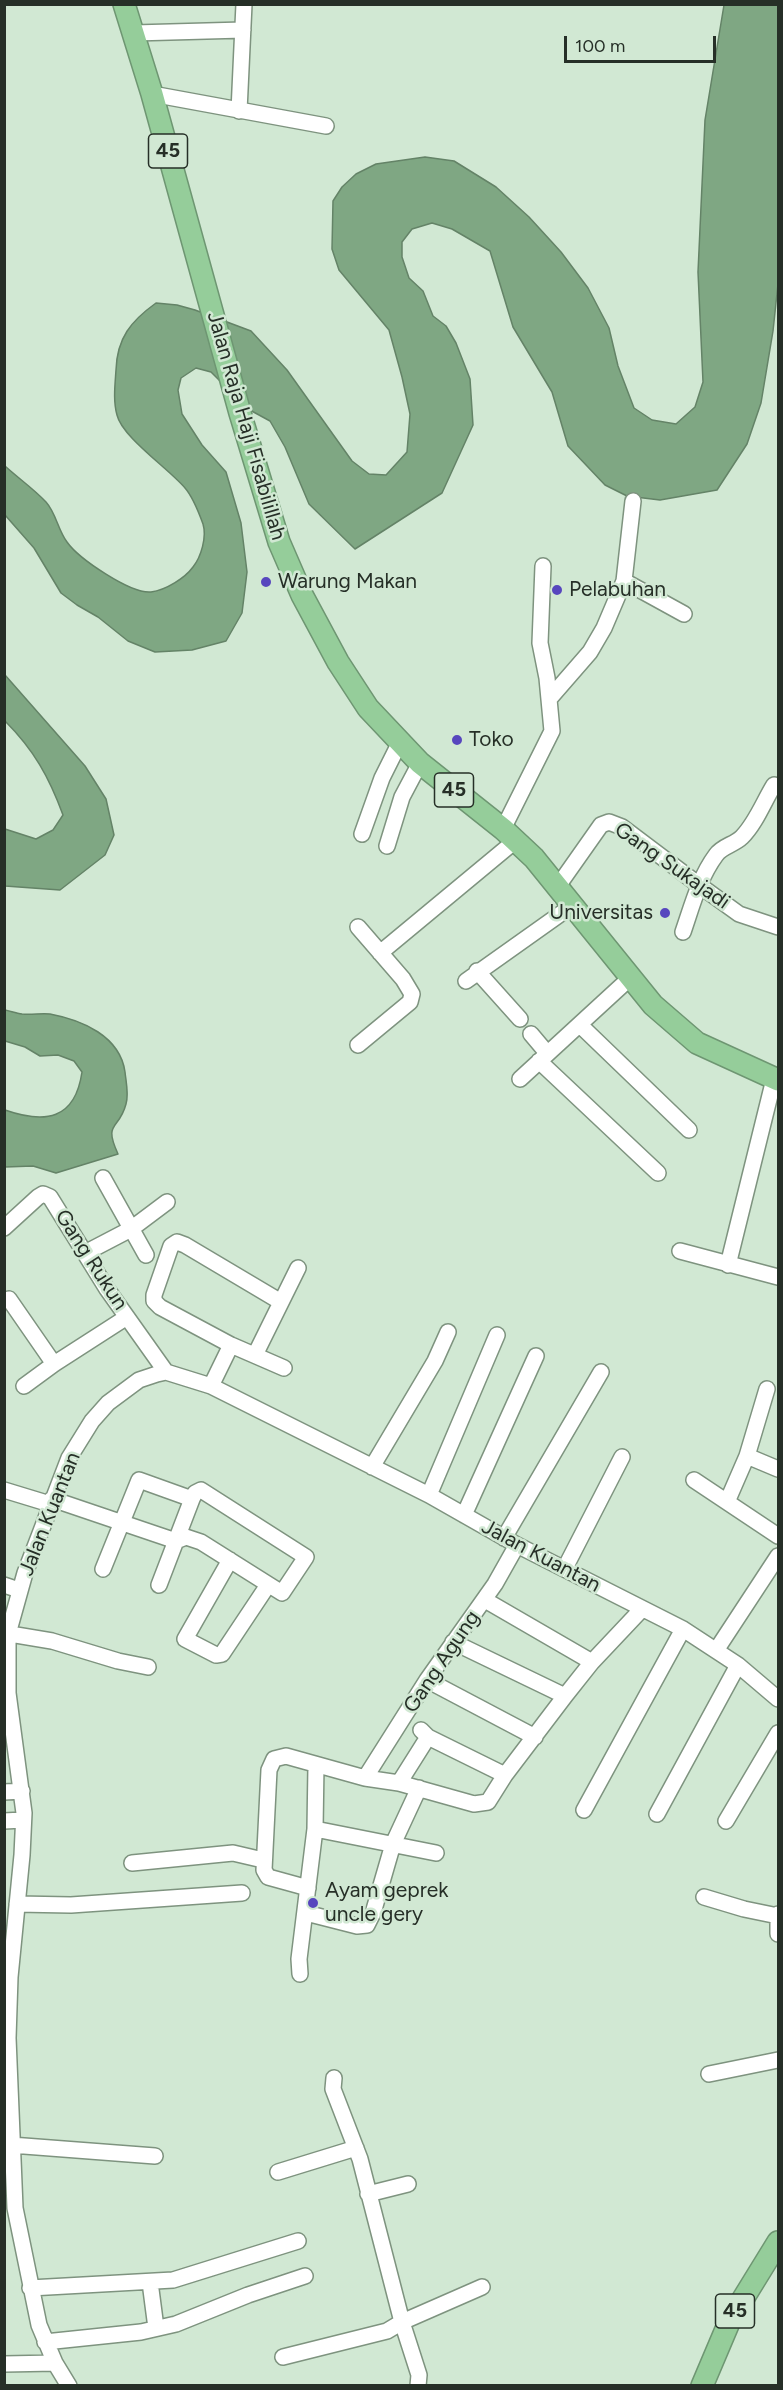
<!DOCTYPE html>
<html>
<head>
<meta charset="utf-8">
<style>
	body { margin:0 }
	#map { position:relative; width:783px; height:2390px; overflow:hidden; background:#d1e8d3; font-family:Figtree,sans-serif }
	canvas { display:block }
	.frame { position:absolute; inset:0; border:6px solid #262f27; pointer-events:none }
	.scale { position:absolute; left:564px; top:36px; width:152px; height:27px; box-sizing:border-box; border:3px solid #262f27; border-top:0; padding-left:8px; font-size:18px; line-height:21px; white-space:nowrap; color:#262f27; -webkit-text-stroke:4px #d1e8d3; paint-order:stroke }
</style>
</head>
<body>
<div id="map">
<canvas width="783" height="2390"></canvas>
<div class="frame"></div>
<div class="scale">100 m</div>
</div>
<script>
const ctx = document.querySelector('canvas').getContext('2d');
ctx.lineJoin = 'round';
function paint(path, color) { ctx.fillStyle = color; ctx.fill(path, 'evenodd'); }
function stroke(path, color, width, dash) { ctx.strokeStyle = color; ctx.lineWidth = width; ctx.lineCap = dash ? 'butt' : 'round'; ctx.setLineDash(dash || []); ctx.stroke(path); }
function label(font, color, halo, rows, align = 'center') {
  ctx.font = font + ' Figtree,sans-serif'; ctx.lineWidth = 5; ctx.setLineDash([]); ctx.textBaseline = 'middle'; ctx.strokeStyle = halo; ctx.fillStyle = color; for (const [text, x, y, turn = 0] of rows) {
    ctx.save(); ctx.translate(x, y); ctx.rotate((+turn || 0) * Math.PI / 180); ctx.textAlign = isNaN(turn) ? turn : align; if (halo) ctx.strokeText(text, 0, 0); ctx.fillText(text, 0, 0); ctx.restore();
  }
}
const water = new Path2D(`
	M724,5H778V284L773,331L761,403L747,444L717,490L660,500L627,496L605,485L568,446L552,392L513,327L490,251L452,229L432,223L412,229L402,242V257L409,278L423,291L433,316L446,326L456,343L470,379L473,425L442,493L355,549L309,504L285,447L270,421L248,409L211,372L196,368L181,378L178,390L182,414L202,445L226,472L241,523L247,572L242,613L226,641L192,650L155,652L128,641L98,617L77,605L61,593L34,548L5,515V466C18,478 34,489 46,502C56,513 58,530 67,542C79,559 131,594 151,592C166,590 185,578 193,567C201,557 207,537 203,524C199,513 192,496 185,488C169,469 122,437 117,415C113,401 115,385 116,370C117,338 131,321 156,303L177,305L195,310L251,331L287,370L352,461L369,474L386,475L407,452L410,414L402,377L389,330L339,270L332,249L333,201L342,187L356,174L376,164L425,157L454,161L496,187L529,217L561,252L588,288L609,328L618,366L634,408L652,420L676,424L695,407L703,382L698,272L705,120Z
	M5,675L85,766L106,799L114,835L105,855L60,890L5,886V829L36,839L53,830L63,815C49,777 34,750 5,721Z
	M5,1010C10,1011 16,1013 22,1014C32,1015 41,1013 50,1014C82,1020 120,1036 125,1072C126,1082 129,1094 126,1104C119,1131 103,1121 118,1154L56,1173L33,1166L5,1167V1110C45,1124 75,1120 82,1072L74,1061L58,1055L40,1056L25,1047L5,1041Z`);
paint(water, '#7fa783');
stroke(water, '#648367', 1.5);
const minor = new Path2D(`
	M134,33L243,30
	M152,94L326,126
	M239,111L244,4
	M624,581L684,614
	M550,698L590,652L604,628L624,581L633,501
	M503,829L552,731L547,678L540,643L543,566
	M362,834L382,778L400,742
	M387,846L402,797L420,763
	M558,886L601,825L609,822L622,827L699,885L739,914L778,927
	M683,932C692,906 699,878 716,855C722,846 734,845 742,837C756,823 764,801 774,785
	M380,953L515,841
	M477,971L520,1019
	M466,981L573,905
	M580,1025L689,1130
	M531,1034L547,1053
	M358,1045L410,1002L412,994L403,979L358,927
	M539,1061L658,1173
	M520,1079L630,978
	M103,1178L146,1255
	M4,1228L38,1197L43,1194L50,1197L107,1289L166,1372
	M680,1251L778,1277
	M85,1253L131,1229L167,1202
	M728,1265L774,1079
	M9,1299L54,1364
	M281,1302L185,1245L177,1242L171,1246L154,1295V1301L160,1307L231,1345L284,1368
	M255,1355L298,1268
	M24,1386L54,1364L127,1317
	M211,1386L231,1345
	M747,1456L778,1469
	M372,1467L435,1361L448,1332
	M694,1480L778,1536
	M4,1490L50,1504
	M429,1495L497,1335
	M52,1499L176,1541
	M727,1502L747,1456L767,1389
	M464,1515L536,1356
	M504,1538L601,1372
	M230,1560L185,1639L216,1655L222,1654L268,1585
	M565,1568L622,1457
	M103,1569L139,1480L192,1499
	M4,1585L19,1590
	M159,1585L192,1499L195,1493L201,1490L306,1557L282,1593L201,1542L186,1537L176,1541
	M485,1600L592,1662
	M4,1633L52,1641L118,1661L148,1667
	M453,1642L565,1696
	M717,1649L778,1556
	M427,1680L535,1737
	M421,1730L428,1737L505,1775
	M365,1778L427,1680L495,1584L517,1545
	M399,1783L428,1737
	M4,1792L22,1791
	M584,1810L683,1629
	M657,1814L738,1665
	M4,1821L23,1820
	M726,1821L778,1733
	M315,1829L436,1853
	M132,1863L233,1853L263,1860
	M308,1888L268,1877L264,1870L269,1770L274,1759L286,1756L365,1778L399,1783L474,1804L488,1802L505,1775L565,1696L592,1662L642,1609
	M704,1897L744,1909L778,1916
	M17,1904L71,1905L242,1893
	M306,1913L357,1926L367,1925L373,1913L393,1844L419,1788
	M778,1914V1934
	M300,1974L299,1959L315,1829L316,1765
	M709,2074L778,2060
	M334,2078L333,2089L360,2159L402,2322L419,2375L418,2386
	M11,2145L155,2156
	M278,2172L356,2148
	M368,2194L408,2184
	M150,2282L156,2328
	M30,2288L173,2280L298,2241
	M45,2342L141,2332L176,2324L248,2295L305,2276
	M283,2357L387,2331L402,2322L482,2287
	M4,2364L55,2363
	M69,2386L55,2363L39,2325L15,2208L8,2038L10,1977L22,1855L24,1813L8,1693V1634L25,1573L69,1458L92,1421L108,1403L139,1380L157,1374L166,1372L211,1386L429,1495L517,1545L683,1629L738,1665L778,1699`);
const highway = new Path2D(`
	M124,4L152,94L240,413L279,542L302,595L338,662L368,708L420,763L503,829L534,858L653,1005L697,1043L778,1080
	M702,2386L730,2320L778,2242`);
stroke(minor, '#7e937f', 18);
stroke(highway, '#6e9672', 24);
stroke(minor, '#fff', 15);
stroke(highway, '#95cd9a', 21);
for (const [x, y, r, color] of [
	[266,582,6,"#5746be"],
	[557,590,6,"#5746be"],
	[457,740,6,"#5746be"],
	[665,913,6,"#5746be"],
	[313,1903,6,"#5746be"]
]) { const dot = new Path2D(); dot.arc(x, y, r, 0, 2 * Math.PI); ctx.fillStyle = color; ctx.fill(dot); stroke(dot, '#d1e8d3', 2); }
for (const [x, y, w] of [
	[168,151,39],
	[454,790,39],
	[735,2311,39]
]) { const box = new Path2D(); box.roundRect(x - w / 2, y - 17, w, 34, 4.5); ctx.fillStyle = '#d1e8d3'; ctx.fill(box); stroke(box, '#262f27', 1.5); }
label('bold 20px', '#262f27', null, [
	["45",168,151],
	["45",454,790],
	["45",735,2311]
]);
label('21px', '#262f27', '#d1e8d3', [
	["Jalan Raja Haji Fisabilillah",246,426,74],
	["Gang Sukajadi",672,866,35],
	["Gang Rukun",91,1260,57],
	["Jalan Kuantan",50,1514,-68],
	["Jalan Kuantan",541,1556,28],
	["Gang Agung",442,1662,-56]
]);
label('21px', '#262f27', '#d1e8d3', [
	["Warung Makan",278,582],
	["Pelabuhan",569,590],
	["Toko",469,740],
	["Universitas",653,913,"right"],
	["Ayam geprek",325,1891],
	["uncle gery",325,1915]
], 'left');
</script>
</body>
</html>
